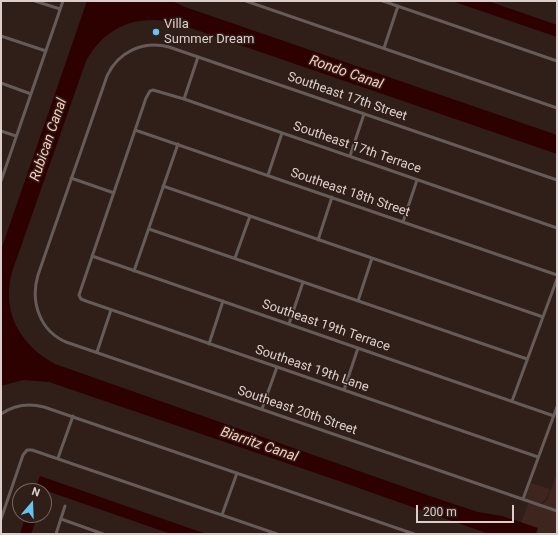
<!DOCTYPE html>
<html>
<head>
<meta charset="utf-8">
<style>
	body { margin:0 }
	#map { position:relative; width:558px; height:535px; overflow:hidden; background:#301e19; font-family:Roboto,sans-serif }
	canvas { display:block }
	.frame { position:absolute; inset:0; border:2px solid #dccfcb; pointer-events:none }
	.north { position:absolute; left:12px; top:483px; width:40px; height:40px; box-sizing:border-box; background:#301e19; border:1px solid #756560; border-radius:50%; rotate:19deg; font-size:11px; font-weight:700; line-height:16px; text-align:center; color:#dccfcb }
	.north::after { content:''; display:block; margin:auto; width:14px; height:18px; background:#65c5ee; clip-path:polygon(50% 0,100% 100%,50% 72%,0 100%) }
	.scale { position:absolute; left:416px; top:505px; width:98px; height:18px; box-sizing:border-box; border:2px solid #dccfcb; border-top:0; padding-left:5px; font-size:12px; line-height:14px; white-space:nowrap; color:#dccfcb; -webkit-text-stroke:3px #301e19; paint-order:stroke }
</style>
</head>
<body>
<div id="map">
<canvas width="558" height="535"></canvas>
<div class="frame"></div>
<div class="north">N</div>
<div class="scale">200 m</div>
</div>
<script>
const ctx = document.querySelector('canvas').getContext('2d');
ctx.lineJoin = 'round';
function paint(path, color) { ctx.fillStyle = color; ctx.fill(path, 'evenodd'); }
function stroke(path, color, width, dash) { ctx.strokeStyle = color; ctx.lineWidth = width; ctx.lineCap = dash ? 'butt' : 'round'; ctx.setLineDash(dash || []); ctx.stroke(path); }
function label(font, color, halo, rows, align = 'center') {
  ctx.font = font + ' Roboto,sans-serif'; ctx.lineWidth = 3; ctx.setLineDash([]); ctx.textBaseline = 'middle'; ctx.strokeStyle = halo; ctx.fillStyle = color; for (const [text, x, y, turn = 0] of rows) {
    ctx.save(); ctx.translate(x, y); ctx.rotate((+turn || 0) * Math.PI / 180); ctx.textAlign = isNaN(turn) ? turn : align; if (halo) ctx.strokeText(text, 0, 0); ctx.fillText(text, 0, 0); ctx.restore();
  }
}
paint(new Path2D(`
	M557,473V534H532L520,526L529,501L541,505L547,500Z
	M531,483L550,489L546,499L540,504L525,498Z`), '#3e251e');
paint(new Path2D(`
	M87,1H172L185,7L557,135V154L179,24C140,13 106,25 86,61L12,272C1,312 20,345 55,364L427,495L478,512L502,516L538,528L536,534H489L339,481L49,382L23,380L1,386V250Z
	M452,1H488L557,25V37Z
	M40,476L186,527L207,534H171L50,492L47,493L44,498V491H34Z
	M26,515H38L31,534H20Z`), '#2c0100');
stroke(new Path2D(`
	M35,1L60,9
	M246,1L557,108
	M383,1L557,61
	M1,36L46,51
	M384,48L398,6
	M1,83L31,94
	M184,99L198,57
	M135,130L557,275
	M1,131L16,136
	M350,156L364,114
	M268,175L282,133
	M71,178L114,193
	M557,180L169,47C143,40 118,52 107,76L38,275C30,302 40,331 66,342L557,511
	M1,181L63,1
	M163,186L543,317
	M403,222L417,180
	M149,229L527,359
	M318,240L332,197
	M92,256L554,416
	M235,258L250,216
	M134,271L178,144
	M358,301L372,258
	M289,324L303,282
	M209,344L223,301
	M97,352L111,310
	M344,390L358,348
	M512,401L557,279
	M262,409L277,367
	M1,414C14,405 29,403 44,407L414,534
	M538,457L86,301L81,299L79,295L146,98L150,91L153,90L184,99L557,228
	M58,458L73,416
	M523,499L557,407
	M222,515L237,473
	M1,519L23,455L27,450H32L277,534
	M61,519L103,534
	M56,534L65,506`), '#655b59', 3);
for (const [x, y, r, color] of [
	[156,32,4,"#65c5ee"]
]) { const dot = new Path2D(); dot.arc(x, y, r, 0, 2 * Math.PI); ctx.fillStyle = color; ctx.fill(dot); stroke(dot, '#301e19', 1.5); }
label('13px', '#dccfcb', '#301e19', [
	["Villa",164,25],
	["Summer Dream",164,40]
], 'left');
label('13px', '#dccfcb', '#301e19', [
	["Southeast 17th Street",347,97,19],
	["Southeast 17th Terrace",357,148,19],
	["Southeast 18th Street",350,193,19],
	["Southeast 19th Terrace",326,326,19],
	["Southeast 19th Lane",312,369,19],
	["Southeast 20th Street",297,411,19]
]);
label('italic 14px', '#fecabb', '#301e19', [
	["Rondo Canal",346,73,19],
	["Rubican Canal",49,140,-71],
	["Biarritz Canal",259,445,19]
]);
</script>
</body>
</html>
